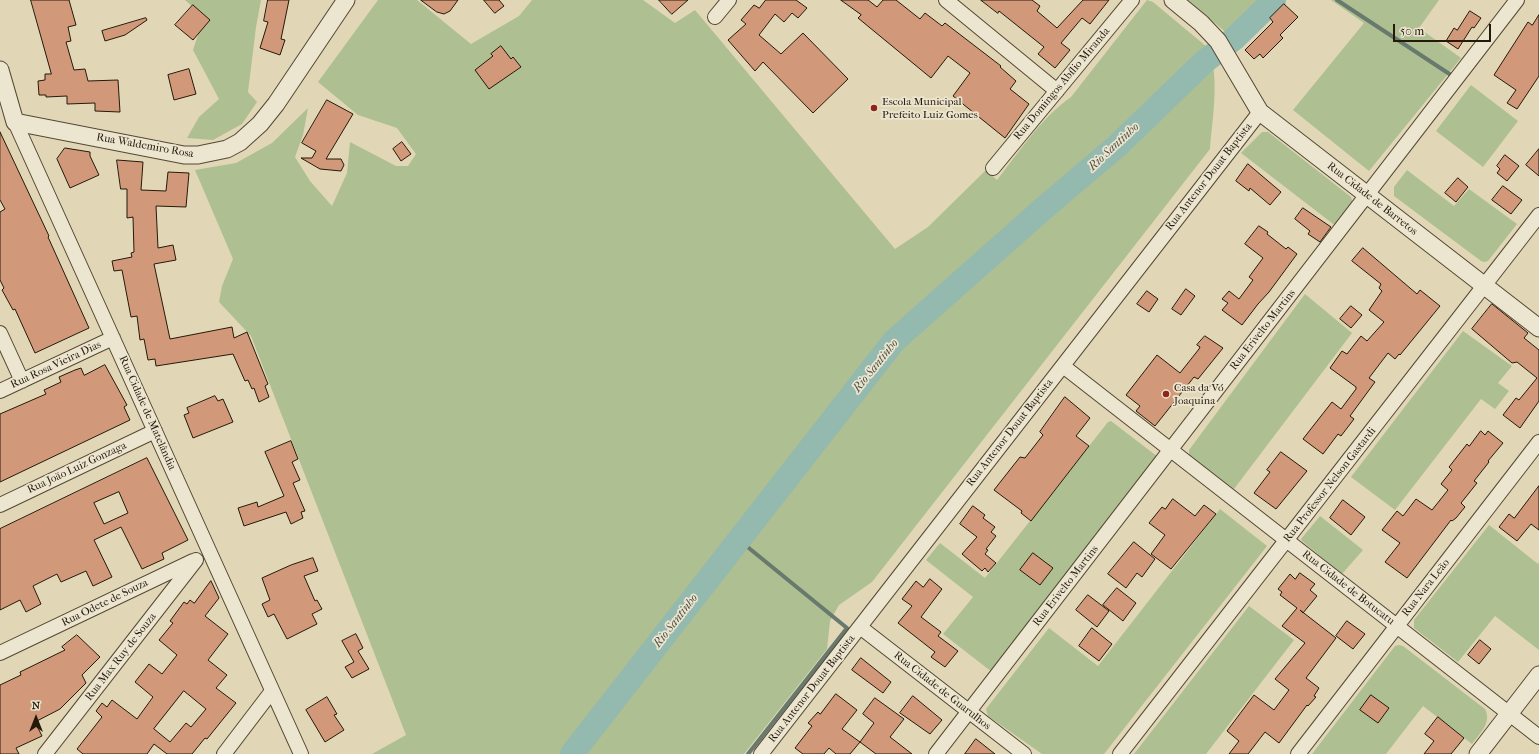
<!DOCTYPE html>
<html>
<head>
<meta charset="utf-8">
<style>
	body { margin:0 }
	#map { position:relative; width:1539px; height:754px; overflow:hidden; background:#e1d7b6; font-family:"IM FELL French Canon",serif }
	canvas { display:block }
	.north { position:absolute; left:16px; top:698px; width:40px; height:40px; -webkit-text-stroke:3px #ece5d0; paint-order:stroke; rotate:0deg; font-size:11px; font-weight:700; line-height:16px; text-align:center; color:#251909 }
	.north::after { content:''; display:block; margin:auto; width:14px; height:18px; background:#251909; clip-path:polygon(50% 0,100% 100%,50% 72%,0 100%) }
	.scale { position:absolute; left:1393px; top:24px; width:98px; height:18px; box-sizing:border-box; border:2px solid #251909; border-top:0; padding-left:5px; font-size:12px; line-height:14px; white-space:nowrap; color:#251909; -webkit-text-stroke:3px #ece5d0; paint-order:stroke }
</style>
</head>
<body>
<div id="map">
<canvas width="1539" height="754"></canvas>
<div class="north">N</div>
<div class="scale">50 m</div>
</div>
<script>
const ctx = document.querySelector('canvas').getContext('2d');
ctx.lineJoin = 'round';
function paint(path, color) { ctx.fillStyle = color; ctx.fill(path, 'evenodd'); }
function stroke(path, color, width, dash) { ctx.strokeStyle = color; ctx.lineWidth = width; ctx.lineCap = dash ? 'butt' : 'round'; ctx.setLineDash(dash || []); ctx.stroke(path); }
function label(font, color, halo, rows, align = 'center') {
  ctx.font = font + ' "IM FELL French Canon",serif'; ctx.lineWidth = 3.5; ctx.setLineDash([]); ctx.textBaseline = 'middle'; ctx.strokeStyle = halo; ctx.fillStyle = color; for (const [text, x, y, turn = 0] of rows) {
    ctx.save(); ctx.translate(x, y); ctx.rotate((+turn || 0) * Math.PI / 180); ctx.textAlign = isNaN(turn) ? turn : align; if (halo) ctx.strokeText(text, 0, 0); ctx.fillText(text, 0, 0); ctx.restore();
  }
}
paint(new Path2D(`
	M185,0H261L256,27L248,92L257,102L242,124L213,140L187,138L199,117L219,99L193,50L204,17Z
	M378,0H417L471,44L519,16L532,0H643L675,23L695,10L895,249L928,227L986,170L997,180C1020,151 1041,118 1071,97L1147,0L1153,2L1207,47C1221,73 1212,120 1210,149L872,582L839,605L830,621L827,649L744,754H372L406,735L251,336L219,302L222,286L233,259L195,170L236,163L272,143L308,108L303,135L295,157L310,181L332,206L347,173L350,142L396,166H408L416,154L397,128L358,115L318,82Z
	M1188,0H1265L1229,35Z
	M1331,0H1439L1419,28L1461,58L1369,171L1293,110L1364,23Z
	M1471,85L1518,121L1483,167L1436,131Z
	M1262,132H1268L1351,197L1353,204L1337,227L1241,153Z
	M1407,170L1454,206L1469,189L1517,224L1488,261L1484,262L1481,261L1394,196V187Z
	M1305,294L1352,333L1234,489L1189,456V450Z
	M1463,331L1512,366L1498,383L1509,391L1495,409L1481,399L1395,510L1351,477Z
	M1111,421L1158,457L992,672L943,634L973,597L926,560L940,543L985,578L1108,422Z
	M1220,509L1267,546L1104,754H1042L988,716L986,709L1049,628L1098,666Z
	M1320,516L1363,550L1342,574L1302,541L1301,539Z
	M1489,525L1538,564L1539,562V650L1495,616L1458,662L1414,628V620Z
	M1249,606L1294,640L1206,754H1134Z
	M1399,645L1403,646L1485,709C1492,723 1480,733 1472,744L1423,706L1386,754H1312L1395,646Z`), '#aebf91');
stroke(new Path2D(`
	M1337,0L1451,75
	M739,540L847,628L748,754`), '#68796d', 4);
stroke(new Path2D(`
	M572,754L894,341L1044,208L1117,146L1204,62L1235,38L1274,0`), '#94b9af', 24);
const building = new Path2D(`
	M31,0H69L76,25L68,27L71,41L66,42L74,70L85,69L88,81L118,80L120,112L95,111V103L67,104V96L46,97V95H39L38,81L45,80V74H51Z
	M268,0H289L281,39L285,40L280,55L260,48L268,22L264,21Z
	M421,0H458L450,11L444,14L437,12Z
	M484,0H499L504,6L495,13Z
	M659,0H688L672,14Z
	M766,0H796L807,8L798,18L792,13L784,22L775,14L759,35L781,54L803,33L848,79L813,113L763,62L755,71L728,40L746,24L741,20L754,5L759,8Z
	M841,0H868L877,7L883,0H896L920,19L925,13L942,26L945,23L1001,66L1000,67L1016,81L1010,89L1029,104L1005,138L953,96L970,73L948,56L931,78L858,18L861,15Z
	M981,0H1032L1040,6L1037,11L1057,28L1083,0H1109L1090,24L1082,18L1061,43L1070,50L1055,68L1038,54L1044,47L999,11L998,13Z
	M1284,4L1298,17L1280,35L1283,38L1263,58L1260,54L1254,59L1245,50L1273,22L1270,18Z
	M193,5L210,20L193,40L175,25Z
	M1470,11L1481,18L1474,28L1472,27L1458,49L1446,41L1454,28L1457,30Z
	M1539,15V76L1517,109L1507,103L1516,90L1494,75L1528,22L1532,25Z
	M146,18L147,20L125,35L105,41L102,31Z
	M501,46L511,59L513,57L521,67L489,89L475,70L493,56L491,54Z
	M189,69L196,94L174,100L168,75Z
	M327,100L353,114L326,159H341L344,165L341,171L320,169L301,158H312L316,151L302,143Z
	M0,132L49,236L48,237L89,328L35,353L15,309L13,310L2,290L4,288L0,280V212L5,209L0,200Z
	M402,142L411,154L401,161L393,149Z
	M65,148L90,152V156L99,175L70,188L57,159Z
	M1539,149V176L1526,165Z
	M1505,155L1519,166L1507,181L1497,173L1500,169L1497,166Z
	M117,160L143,162L141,190L166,191L168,172L189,173L186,207L156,206L158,248L173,245L176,260L154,264L170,339L232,327L234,338L247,332L268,384L265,386L269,397L259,402L254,388L252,389L248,380L245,381L233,354L156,366L155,359L148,360L144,339L140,340L137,316L131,317L122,270L114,271L112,261L132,257L131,253L134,252L133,217L127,218V189H121Z
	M1248,164L1281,192L1270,205L1250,188L1249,191L1236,181Z
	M1458,178L1468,187L1456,202L1445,193Z
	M1503,186L1522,200L1511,214L1492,200Z
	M1303,208L1331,227L1320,242L1308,234L1310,231L1295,219Z
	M1259,226L1268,232L1267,234L1286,249L1288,247L1297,254L1269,292L1258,304L1242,325L1222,310L1228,303L1222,299L1229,291L1239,299L1253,280L1249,277L1263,258L1245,244Z
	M1363,248L1417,294L1420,290L1440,306L1400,355L1399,354L1395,359L1388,353L1369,378L1375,382L1350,416L1354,419L1341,436L1338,434L1323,454L1303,439L1332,402L1341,409L1356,389V387L1330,368L1342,351L1347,354L1361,336L1367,341L1384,322L1369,310L1382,291L1379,288L1381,284L1352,261Z
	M1186,289L1195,296L1181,315L1172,309Z
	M1147,291L1158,299L1149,312L1137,304Z
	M1492,304L1528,333L1524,338L1539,350V401L1520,428L1503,415L1516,398L1519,400L1537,378L1517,362L1512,363L1472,329Z
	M1351,306L1362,315L1351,328L1340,319Z
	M1205,336L1223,348L1198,379L1194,377L1155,426L1136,411L1140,406L1126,395L1157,355L1180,373L1199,349L1200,347L1197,345Z
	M105,365L127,405L124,407L130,420L0,482V414L46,394L44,390L61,382L59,377L75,370L81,368L84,375Z
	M215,396L218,401L223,399L233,422L193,438L184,415L189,413L187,408Z
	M1065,397L1090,418L1076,436L1089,446L1031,521L1021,513L1022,511L994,490L1020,457L1025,458L1043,435L1040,432Z
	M1481,431L1485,435L1488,431L1503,443L1488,461L1489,462L1474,481L1477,483L1461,503L1465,507L1456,518L1452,521L1451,520L1407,578L1385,562L1400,543L1382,530L1397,511L1403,516L1416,499L1432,510L1448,490L1441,484L1452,470L1449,467L1467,444L1469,446Z
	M291,441L298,459L292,462L300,480L293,483L305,511L301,512L303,518L291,524L286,512L244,526L238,508L257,502L258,507L284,496L265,452Z
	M1281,452L1307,471L1276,509L1254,493L1270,472L1267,470Z
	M147,458L188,540L162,553L164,559L142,569L121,527L94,540L112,577L93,586L86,571L61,582L57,574L33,586L41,604L26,612L20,600L0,610V529ZM119,492L128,513L104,524L94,503Z
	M1539,486V530L1531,524L1517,541L1499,527L1509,514L1514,518Z
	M1173,499L1195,516L1204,505L1216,514L1171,569L1151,554L1165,535L1149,523L1162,507L1165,509Z
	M1343,500L1365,517L1351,535L1330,518Z
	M973,506L985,515L983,518L995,527L991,532L996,536L986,549L988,550L985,554L996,563L988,572L985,568L982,571L962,554L977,537L960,524Z
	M1134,542L1155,559L1142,577L1137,573L1126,588L1108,574Z
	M1033,553L1053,568L1040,585L1020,570Z
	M313,558L318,571L304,576L315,601L317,600L322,609L312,614L317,624L287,639L274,614L268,617L262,604L270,600L262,578L291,565Z
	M1300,573L1315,584L1310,590L1317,596L1303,613L1300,610L1336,638L1306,678L1319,688L1314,696L1316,697L1308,706L1307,705L1279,743L1265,732L1248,754H1229L1239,741L1227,731L1254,695L1274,710L1289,690L1275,679L1305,643L1282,626L1297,608L1280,595L1282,592L1278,589L1290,574L1295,579Z
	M930,579L942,589L921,617L941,632L938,636L958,651L945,667L931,657L935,652L898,623L912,606L902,599L916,581L923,587Z
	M211,581L219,598L205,616L228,634L208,660L227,675L216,688L236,703L207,739L205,738L192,754H167L154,744L147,754H83L77,749L102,717L96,711L102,703L107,707L112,700L137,719L153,697L135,682L149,664L162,674L177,655L159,640L173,623L170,621L184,602L187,604L190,600L194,603ZM184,691L206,709L191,727L186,723L170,742L154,729Z
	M1117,588L1136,603L1123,621L1103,605Z
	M1088,595L1109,611L1097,627L1076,610Z
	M1347,621L1365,634L1353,649L1336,636Z
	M1092,628L1112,644L1099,661L1079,646Z
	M356,634L363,648L358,651L369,669L352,678L345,667L354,662L342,641Z
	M77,635L100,657L82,675L86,683L60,709L35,722L42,736L16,748L19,754H0V685L21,675L20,672L65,650L62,647Z
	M1480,640L1491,649L1479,664L1468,655Z
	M861,658L891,682L883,693L852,670Z
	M836,694L857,710L842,729L860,742L850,754H836L829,748L824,754H803L795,748L812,726L808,723L818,712L820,714Z
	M1371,695L1389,708L1378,723L1360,710Z
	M913,696L942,720L930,734L900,713Z
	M327,697L337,714L334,715L344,730L325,742L306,710Z
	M875,698L904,719L890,737L912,754H876L860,742L874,723L863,714Z
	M1438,717L1464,738L1451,754H1424L1434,741L1425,734Z
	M976,739L995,754H965Z`);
paint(building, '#d1997a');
stroke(building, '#251909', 1);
const minor = new Path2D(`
	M946,0L1057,91
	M715,17L729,0
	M15,122L301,754
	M993,168L1132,0
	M0,333L22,381
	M1063,366L1539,737
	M0,391L113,338
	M0,505L155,431
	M860,627L1024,754
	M0,653L193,561
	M45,754L196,560
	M224,754L272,691
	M761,754L1260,112
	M936,754L1517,0
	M1120,754L1539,215
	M1298,754L1539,442`);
const tertiary = new Path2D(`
	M1173,0L1201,23L1218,41L1260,112L1539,328
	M0,70L15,122L184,155H198L227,149L240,142L260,124L276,104L346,0
	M1478,754L1539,675`);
stroke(minor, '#544834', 16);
stroke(tertiary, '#544834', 19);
stroke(minor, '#ece5d0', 14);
stroke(tertiary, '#ece5d0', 17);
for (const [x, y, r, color] of [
	[874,108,4,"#8f2418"],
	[1166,394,4,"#8f2418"]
]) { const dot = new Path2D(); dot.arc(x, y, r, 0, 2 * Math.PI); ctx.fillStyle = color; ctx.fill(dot); stroke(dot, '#ece5d0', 1.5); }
label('11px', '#251909', '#ece5d0', [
	["Rua Domingos Abílio Miranda",1062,84,-50],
	["Rua Waldemiro Rosa",145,146,10],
	["Rua Antenor Douat Baptista",1209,177,-52],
	["Rua Cidade de Barretos",1372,199,38],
	["Rua Erivelto Martins",1263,330,-52],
	["Rua Rosa Vieira Dias",56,365,-25],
	["Rua Cidade de Matelândia",147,413,66],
	["Rua Antenor Douat Baptista",1010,433,-52],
	["Rua João Luiz Gonzaga",77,468,-25],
	["Rua Professor Nelson Gastardi",1330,485,-52],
	["Rua Erivelto Martins",1066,586,-52],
	["Rua Cidade de Botucatu",1348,588,38],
	["Rua Nara Leão",1426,588,-52],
	["Rua Odete de Souza",105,603,-26],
	["Rua Max Ruy de Souza",121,657,-52],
	["Rua Antenor Douat Baptista",812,689,-52],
	["Rua Cidade de Guarulhos",942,691,38]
]);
label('11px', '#251909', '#ece5d0', [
	["Escola Municipal",882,102],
	["Prefeito Luiz Gomes",882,115],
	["Casa da Vó",1174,388],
	["Joaquina",1174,401]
], 'left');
label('italic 12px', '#4c5143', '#ece5d0', [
	["Rio Santinho",1114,147,-43],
	["Rio Santinho",876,366,-51],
	["Rio Santinho",676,621,-52]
]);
</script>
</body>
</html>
